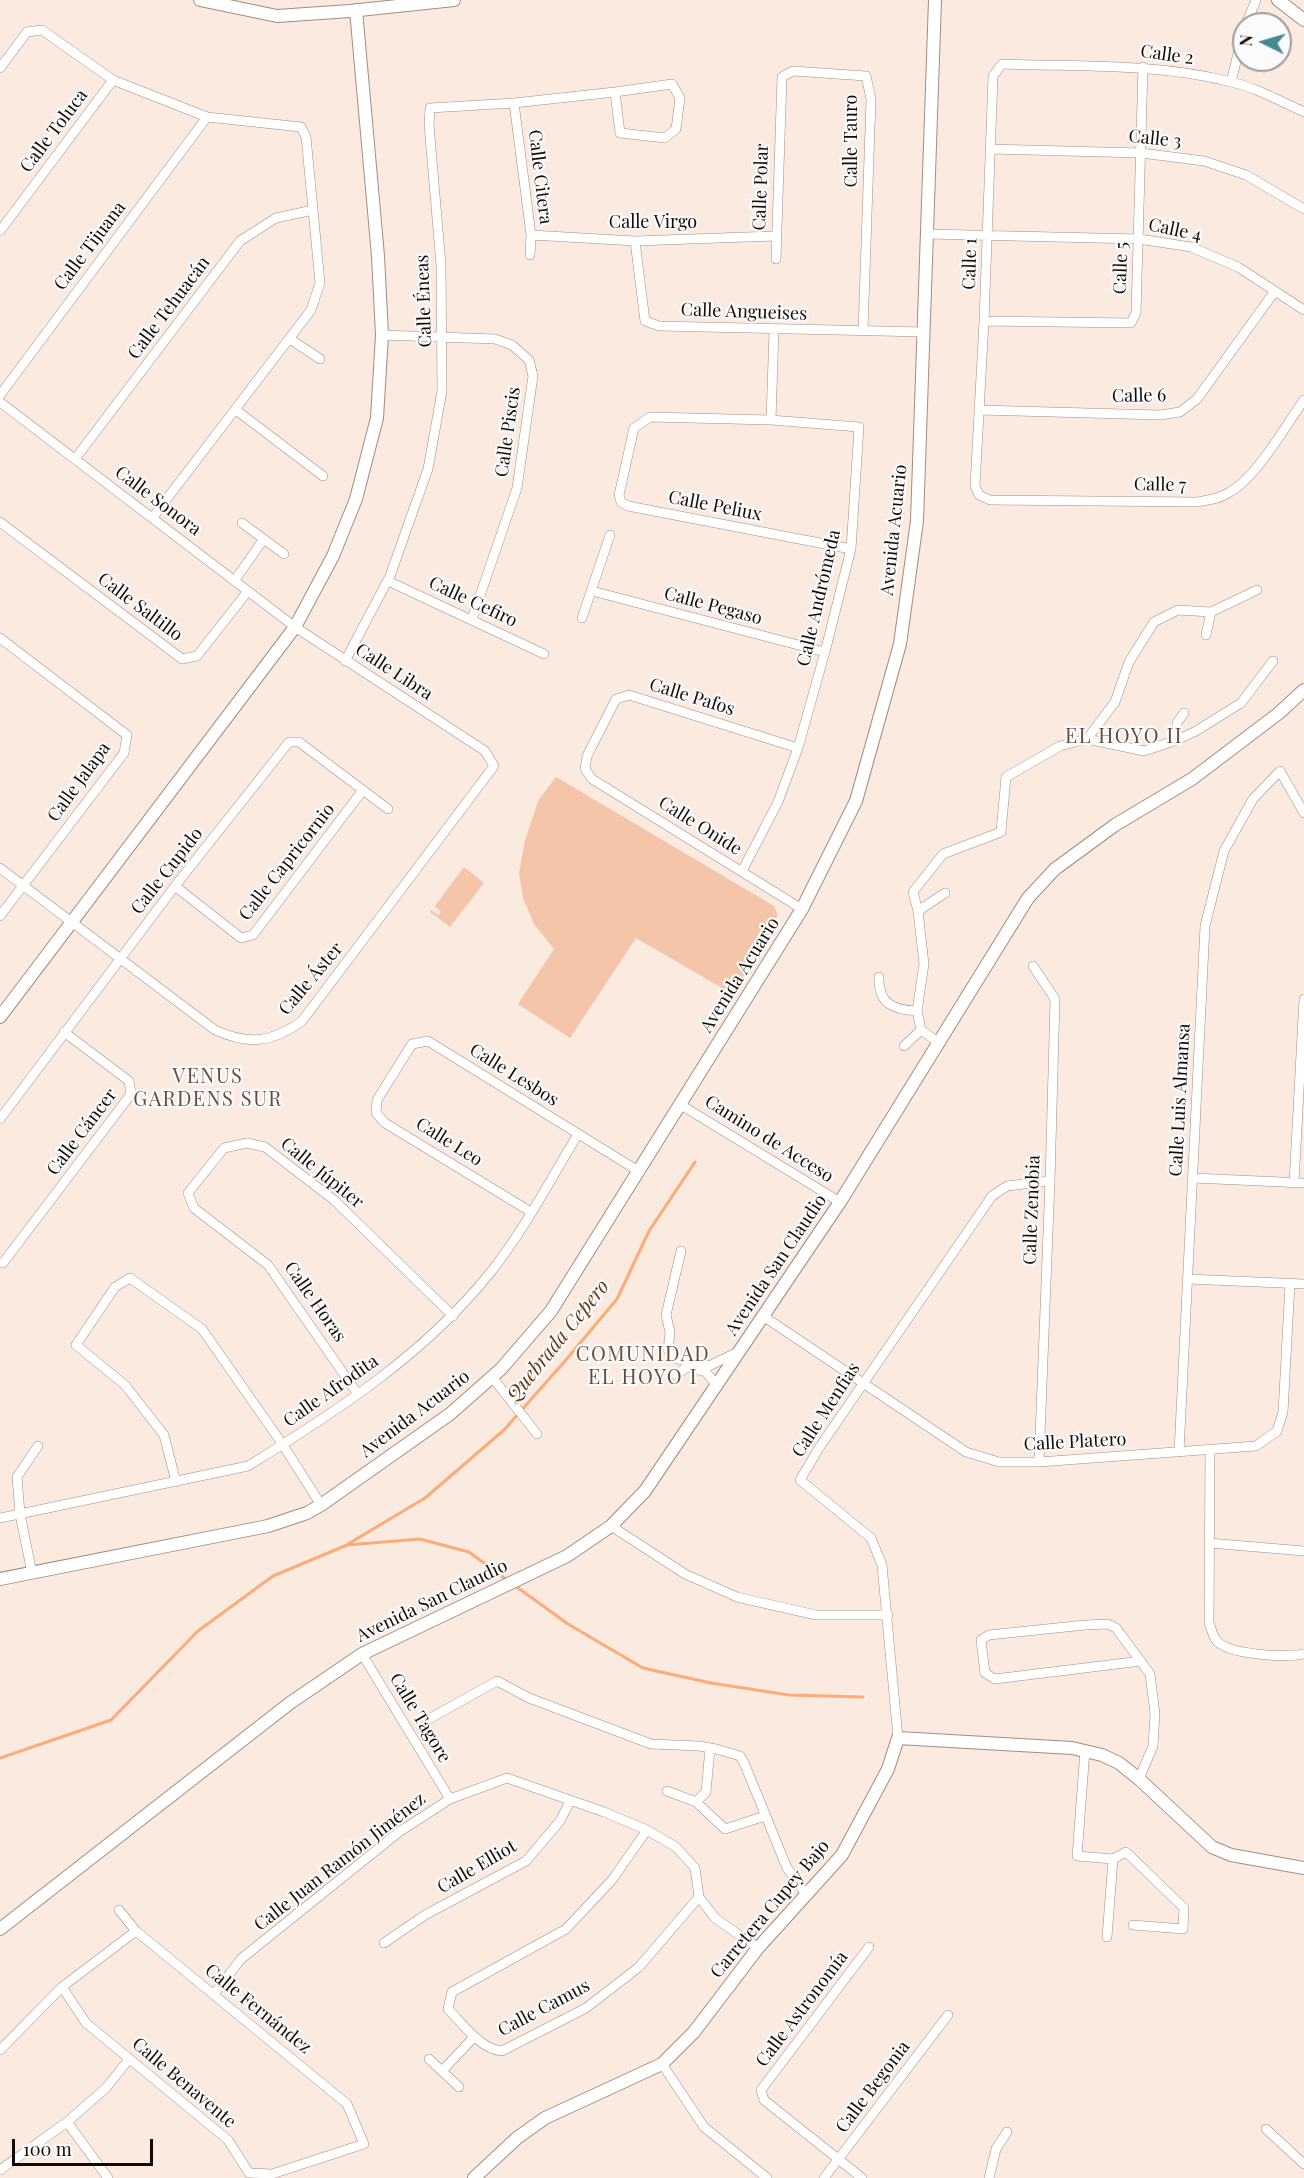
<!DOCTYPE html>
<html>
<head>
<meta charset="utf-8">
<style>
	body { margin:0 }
	#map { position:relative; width:1304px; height:2178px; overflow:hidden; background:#fbeadf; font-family:"Playfair Display",serif }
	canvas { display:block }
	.north { position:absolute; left:1232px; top:12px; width:60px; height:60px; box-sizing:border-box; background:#fbfbfb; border:2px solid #9e9b99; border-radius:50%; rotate:275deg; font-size:16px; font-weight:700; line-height:24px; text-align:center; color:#130a05 }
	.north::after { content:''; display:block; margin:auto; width:21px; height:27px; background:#448b91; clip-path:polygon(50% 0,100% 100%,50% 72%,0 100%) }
	.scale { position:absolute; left:12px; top:2139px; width:141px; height:27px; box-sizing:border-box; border:3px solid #130a05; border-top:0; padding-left:8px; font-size:18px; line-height:21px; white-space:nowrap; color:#130a05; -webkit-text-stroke:4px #fbfbfb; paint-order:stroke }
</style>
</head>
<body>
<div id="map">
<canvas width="1304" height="2178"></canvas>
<div class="north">N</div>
<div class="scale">100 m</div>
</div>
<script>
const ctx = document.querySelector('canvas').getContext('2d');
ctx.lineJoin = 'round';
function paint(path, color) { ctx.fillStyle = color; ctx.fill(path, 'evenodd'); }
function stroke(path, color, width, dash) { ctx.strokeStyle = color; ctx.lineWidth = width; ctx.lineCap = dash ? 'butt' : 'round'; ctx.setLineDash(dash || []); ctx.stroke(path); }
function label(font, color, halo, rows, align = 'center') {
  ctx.font = font + ' "Playfair Display",serif'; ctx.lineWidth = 4.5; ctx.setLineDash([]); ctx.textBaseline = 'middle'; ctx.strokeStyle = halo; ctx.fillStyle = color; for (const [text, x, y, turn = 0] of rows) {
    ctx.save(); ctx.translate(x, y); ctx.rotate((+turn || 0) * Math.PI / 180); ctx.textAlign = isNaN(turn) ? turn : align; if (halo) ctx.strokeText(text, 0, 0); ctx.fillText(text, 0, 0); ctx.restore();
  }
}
paint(new Path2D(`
	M556,777L774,906L777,913V921L734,995L636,938L570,1038L518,1004L554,949L534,924L523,898L519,873L525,840L538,801Z
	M464,867L484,883L450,927L430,912L431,910L438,915L441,912L435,906Z`), '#f4c5a8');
stroke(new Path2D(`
	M348,1544L425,1498L504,1430L565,1361L617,1299L649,1231L695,1162
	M514,1585L568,1624L643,1668L711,1683L789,1695L863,1697
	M0,1758L111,1720L198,1631L273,1576L347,1545L420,1539L469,1552L507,1580`), '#fbac78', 3);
const minor = new Path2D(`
	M1246,24L1256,0
	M0,68L27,32L42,30L113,80L207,117L301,127L306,137L320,283L311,310L153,517
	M1231,82L1244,29
	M672,84L680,98L676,129L665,138L620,133L615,92Z
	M514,103L531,235L530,255
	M1304,112C1280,101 1257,88 1231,82C1156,63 1079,67 1002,64L993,76L984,321L975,486L979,495L990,500L1197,502C1208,500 1219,499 1228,493C1257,478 1285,426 1304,400
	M990,149L1141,153L1204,161L1246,175L1304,209
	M0,231L113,80
	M928,234L1139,239L1191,247L1238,267L1304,310
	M531,235L635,241L775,236
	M635,241L645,321L659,326L924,332
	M776,259L782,77L793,71L866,76L871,99L863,331
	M984,321L1131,323L1136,313L1143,67
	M382,335L495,339L512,345L529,360L533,376L517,488L472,619
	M290,339L320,359
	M0,395L207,117
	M0,402L295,627L485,751L494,766L302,1021C272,1043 248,1045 215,1030L0,868
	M236,410L323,476
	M980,410L1160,415L1180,412L1197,399L1275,291
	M771,420L774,329
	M75,459L240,241L276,218L313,210
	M0,522L182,659L197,656L248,591
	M242,523L284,554
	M235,580L263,540
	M388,581L544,654
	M592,591L825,652
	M582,618L610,535
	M1206,635L1211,612L1257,590
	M0,638L127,735L124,753L0,916
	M345,661L390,576L428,469L442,391L441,265L429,125L430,108L514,103L615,92
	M1087,739L1144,751L1177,740L1196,731L1241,703L1273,661
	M1177,740V723L1184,713
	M798,748L629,695L616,699L587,756L585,769L592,779L802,909
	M742,871L778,802L798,748L825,652L851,549L859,427L771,420L650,417L634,428L619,495L621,502L628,506L851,549
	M175,886L241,938L253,935L363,790
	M918,911L913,892L943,854L1001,832L1006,777L1060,746L1087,739L1115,702L1129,662L1154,622L1178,610L1211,612
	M1033,966L1055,999L1050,1181L1039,1462
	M879,977C878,1004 894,1010 917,1011
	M939,1043L921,1030L917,1011L924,964L918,911L945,893
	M904,1046L921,1030
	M681,1105L840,1202
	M0,1119L175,886L289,742H299L388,809
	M1193,1178L1304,1183
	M1294,1183L1304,999
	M531,1212L385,1123L376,1113L377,1100L412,1044L428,1041L640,1172
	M681,1251L666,1315L670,1332L668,1350L678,1359L709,1366L738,1352
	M0,1263H3L131,1094L129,1081L64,1032
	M1188,1279L1304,1284
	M763,1316L966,1452L999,1462H1039L1256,1446L1277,1431L1283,1412L1290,1284
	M676,1375L687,1367L706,1372L717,1386
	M492,1377L537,1434
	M357,1393L268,1265L194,1208L188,1193L224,1148L247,1143L265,1147L334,1200L453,1316
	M1210,1451L1209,1623C1211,1628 1213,1636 1216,1640C1227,1655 1287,1658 1304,1654
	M1179,1452L1205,926L1224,851L1253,799L1280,771L1304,813
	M176,1482L164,1435L125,1385L76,1345L115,1287L130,1278L202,1329L283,1445L321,1505
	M0,1518L248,1466C336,1412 425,1354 490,1273C523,1232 551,1179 578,1134
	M611,1526L685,1574L737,1597L816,1615H888
	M1209,1543L1304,1551
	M32,1573L20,1514L17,1477L38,1446
	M362,1654L450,1799
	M427,1720L497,1681L529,1698L651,1744L699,1746L716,1749L740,1756L745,1765L787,1868L806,1894
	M898,1738L882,1565L871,1538L800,1480L819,1448L992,1196L1007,1186L1050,1181
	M1085,1750L1077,1856L1113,1859L1126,1852L1184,1908L1183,1929L1133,1925
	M1139,1779L1153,1746L1155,1714L1150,1674L1116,1628L1108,1624L1085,1625L989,1635L981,1640L985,1673L995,1679L1141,1661
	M667,1791L696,1802L725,1829L765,1816
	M696,1802L706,1792L710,1748
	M647,1830L612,1880L566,1929L452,1992L448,2009C463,2024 480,2049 502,2051L586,2008L639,1967L699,1897
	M1107,1937L1113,1859
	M384,1943L425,1915L526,1861L560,1821L570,1801
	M62,1987L86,2023L228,2140L249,2173L272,2174L364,2144L347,2104L136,1931L119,1910
	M214,1994L241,1959L399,1832L450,1799L507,1778L604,1812L647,1830L676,1847L695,1868L699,1897L715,1918L758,1948
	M0,2050L62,1987L136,1931
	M429,2059L459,2087
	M662,2064L704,2127L767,2178
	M443,2070L474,2037
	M67,2122L108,2178
	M1266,2129L1304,2164
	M0,2170L67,2122L106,2088L129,2059
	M824,2178L948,2015
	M862,2178L764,2100L761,2090L869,1947
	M989,2178L996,2149L1007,2132`);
const tertiary = new Path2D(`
	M200,0L277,16L350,11L454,0
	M1278,0L1304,20
	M0,1017L295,627L333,556L356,499L377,418L382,335L378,256L356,10
	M0,1579L268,1526L307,1513L321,1505L450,1414L501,1369L551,1311L802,909L856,801L900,644L917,521L935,0
	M0,1929L290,1703L362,1654L567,1556L611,1526L645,1491L840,1202L1028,898L1055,869L1115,825L1192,779L1279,713L1304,690
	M474,2178L517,2138L545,2118L662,2064L694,2032L758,1948L842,1855L888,1769L898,1738L1072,1748L1102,1755L1119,1763L1139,1779L1212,1847L1231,1855L1304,1868`);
stroke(minor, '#a68c7c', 10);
stroke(tertiary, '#a68c7c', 14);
stroke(minor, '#fff', 9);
stroke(tertiary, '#fff', 12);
label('18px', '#130a05', '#fbfbfb', [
	["Calle 2",1167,55,8],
	["Calle Toluca",54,131,-53],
	["Calle 3",1155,139,6],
	["Calle Tauro",851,141,-90],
	["Calle Citera",540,177,83],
	["Calle Polar",761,187,-88],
	["Calle Virgo",653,222],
	["Calle 4",1175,230,12],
	["Calle Tijuana",90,246,-53],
	["Calle 1",970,264,-88],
	["Calle 5",1121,268,-88],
	["Calle Éneas",424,301,-92],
	["Calle Tehuacán",169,308,-53],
	["Calle Angueises",744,312,2],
	["Calle 6",1139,396,-1],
	["Calle Piscis",508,432,-82],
	["Calle 7",1160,485,1],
	["Calle Sonora",158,501,37],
	["Calle Peliux",715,506,11],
	["Avenida Acuario",894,530,-84],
	["Calle Andrómeda",819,598,-77],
	["Calle Cefiro",473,602,25],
	["Calle Pegaso",713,606,15],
	["Calle Saltillo",140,607,37],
	["Calle Libra",394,672,33],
	["Calle Pafos",692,697,17],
	["Calle Jalapa",79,782,-54],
	["Calle Onide",700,826,32],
	["Calle Capricornio",287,862,-52],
	["Calle Cupido",167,871,-52],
	["Avenida Acuario",740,975,-58],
	["Calle Áster",311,979,-50],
	["Calle Lesbos",514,1075,32],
	["Calle Luis Almansa",1180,1100,-87],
	["Calle Cáncer",82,1132,-53],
	["Camino de Acceso",769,1139,32],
	["Calle Leo",449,1142,32],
	["Calle Júpiter",322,1173,39],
	["Calle Zenobia",1032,1210,-88],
	["Avenida San Claudio",776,1265,-56],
	["Calle Horas",315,1302,55],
	["Calle Afrodita",331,1391,-35],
	["Calle Menfias",826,1410,-57],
	["Avenida Acuario",415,1414,-37],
	["Calle Platero",1075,1442,-3],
	["Avenida San Claudio",432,1601,-26],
	["Calle Tagore",420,1718,59],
	["Calle Juan Ramón Jiménez",340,1862,-38],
	["Calle Elliot",477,1867,-30],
	["Carretera Cupey Bajo",770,1909,-50],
	["Calle Camus",544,2008,-28],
	["Calle Fernández",258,2009,39],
	["Calle Astronomía",802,2009,-53],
	["Calle Benavente",184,2083,40],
	["Calle Begonia",873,2087,-53]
]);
ctx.letterSpacing = '1.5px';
label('20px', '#644c3e', '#fbfbfb', [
	["EL HOYO II",1124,737],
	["VENUS",208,1077],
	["GARDENS SUR",208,1100],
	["COMUNIDAD",643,1355],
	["EL HOYO I",643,1378]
]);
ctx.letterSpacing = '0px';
label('italic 20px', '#67350e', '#fbfbfb', [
	["Quebrada Cepero",558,1341,-51]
]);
</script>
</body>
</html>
